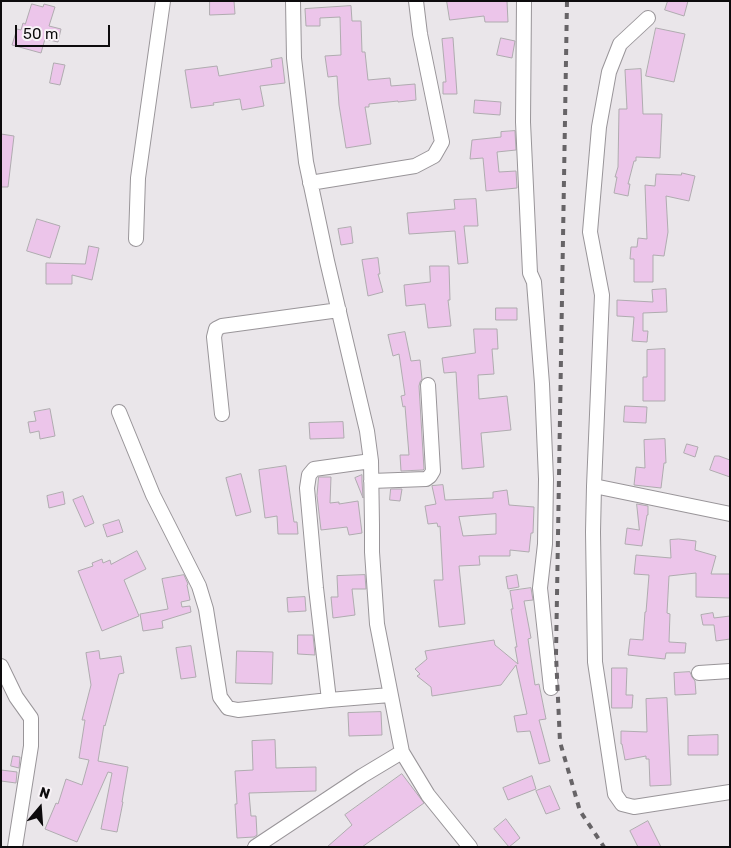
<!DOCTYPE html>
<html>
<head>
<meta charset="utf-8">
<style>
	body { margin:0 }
	#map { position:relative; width:731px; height:848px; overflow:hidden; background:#eae6ea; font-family:Rubik,sans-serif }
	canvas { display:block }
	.frame { position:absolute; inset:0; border:2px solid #0d0b0d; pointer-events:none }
	.north { position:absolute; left:15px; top:783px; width:50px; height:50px; -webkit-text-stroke:4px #f8f3f7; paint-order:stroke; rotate:18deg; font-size:14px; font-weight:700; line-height:20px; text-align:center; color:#0d0b0d }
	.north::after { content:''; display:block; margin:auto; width:18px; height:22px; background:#0d0b0d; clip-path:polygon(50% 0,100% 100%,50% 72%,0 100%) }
	.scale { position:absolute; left:15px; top:25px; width:95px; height:22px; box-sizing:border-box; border:2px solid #0d0b0d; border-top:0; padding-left:6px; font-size:15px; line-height:18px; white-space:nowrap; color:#0d0b0d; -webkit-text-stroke:4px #f8f3f7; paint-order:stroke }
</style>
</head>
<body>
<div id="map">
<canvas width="731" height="848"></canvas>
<div class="frame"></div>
<div class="north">N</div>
<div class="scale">50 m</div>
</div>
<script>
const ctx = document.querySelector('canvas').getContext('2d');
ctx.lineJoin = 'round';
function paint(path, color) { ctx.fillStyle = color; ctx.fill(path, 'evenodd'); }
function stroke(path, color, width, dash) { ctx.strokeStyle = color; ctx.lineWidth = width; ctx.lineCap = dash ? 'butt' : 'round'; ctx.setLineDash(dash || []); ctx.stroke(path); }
const building = new Path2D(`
	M210,1H234L235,14L210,15Z
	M447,1H507L508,22H485L484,16L450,20Z
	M668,1H688L684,16L665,10Z
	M32,4L43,7L44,4L55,7L49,26L61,29L58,42L45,39L41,53L12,45L17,29L21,30L23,23L25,24Z
	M351,6L352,21H361L362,52H365L368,80L390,78L391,86L415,84L416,100L398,102V101L369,104V107H365L371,144L346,148L339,105L337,76L328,77L325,56L341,55L340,17L320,18V26H306L305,9Z
	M656,28L685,34L674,82L646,76Z
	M453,38L457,94H443V82H446L442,39Z
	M501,38L515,41L512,58L497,55Z
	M282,58L285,83L260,86L264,106L242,110L240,99L213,103L214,105L191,108L185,70L217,66L219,76L272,67L271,60Z
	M54,63L65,65L60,85L50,83Z
	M641,69L643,114H662L660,158L636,157V161H634L628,184H630L628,196L614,193L617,177H615L618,167L619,109H627L625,70Z
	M475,100L501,102L500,115L474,113Z
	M515,131L516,150L497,152L499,172L516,171L517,188L486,191L483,158L470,159L472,140L501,137V132Z
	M1,134L14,136L8,187H1Z
	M682,173L695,176L689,201L666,196L668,232L664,256L653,255V282H634V259H630L631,247H637L638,238L647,239L645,185L655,186L656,174L681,175Z
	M476,199L478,226H464L468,263L458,264L455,231L409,234L407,213L455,209L454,200Z
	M37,219L60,226L50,258L27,251Z
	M351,227L353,243L341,245L338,229Z
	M89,246L99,248L92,280L72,275V284H46V263L85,264Z
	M378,258L380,274H378L383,292L368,296L362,260Z
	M430,266H449L450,300H448L451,326L428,328L425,304L406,306L404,285L430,282Z
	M666,289L667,312L643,313V331H648L647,342L632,341L634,317L617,316V300L653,302L652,290Z
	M496,308H517V320H496Z
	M474,329H497L498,349H492L494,374L478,375L479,399L507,396L511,430L481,433L484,467L462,469L456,372L444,373L442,358L475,353Z
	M405,332L411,361L420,360L422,379L420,382L419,386L424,469L423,470L401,471L400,455H409L405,406L403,407L401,396L405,395L399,354L393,356L388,335Z
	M665,349V401H643V377H647V350Z
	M625,406L647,407L646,423L624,422Z
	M50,409L55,436L40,439L39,431L30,433L28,422L36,421L34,412Z
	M343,422L344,438L310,439L309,423Z
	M665,439L666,463H664L661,488L634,485L636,467L645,468L644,440Z
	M687,444L698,447L695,457L684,453Z
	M715,456H719L730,460V477L710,470Z
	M286,466L294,522H297L298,534H278L277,516L265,518L259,470Z
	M241,474L251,512L236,516L226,478Z
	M362,475V481L363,498L355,478Z
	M319,477H331L330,503L339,502V504L358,501L362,533L349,535L347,527L321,530L317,496Z
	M443,485L445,500L493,498V492L507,490L509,505L534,507L533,533H531L529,552L510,550V556H479L480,565L459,566L465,624L439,627L434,580H443L440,526L438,527L437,523L428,524L425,506L436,504L432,486ZM496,514V534L463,536L459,517Z
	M391,489H402L400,501L390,500Z
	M63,492L65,504L49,508L47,496Z
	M83,496L94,523L85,527L73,500Z
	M637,504L648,506V515H647L642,546L625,544L627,528L639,530Z
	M119,520L123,532L107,537L103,525Z
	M679,539L696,541L695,550L716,556L711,574H730V598L696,597V573L669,576L667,613L670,614L669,642L686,643L685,653H666L665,659L628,655L630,639L643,640L645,612H646L649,575L634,574L636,555L671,558L670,540Z
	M137,551L146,569L124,580L139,616L102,631L78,571L93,566L92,563L102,559L103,563L110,560L111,564Z
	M184,575L188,584L187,585L190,600L181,602L182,607L190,606L191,612L162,621L163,628L143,631L140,614L168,609L162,579Z
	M365,575L366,589H352L355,615L333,618L331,597H338L337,576Z
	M517,575L519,587L508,589L506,577Z
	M531,588L533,600L524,601L531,638L528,639L535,685L539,684L546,719L539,720L550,761L539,764L530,731L517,732L514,716L527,714L516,665L501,685L432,696L431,687L417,676L420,674L415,669L427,659L425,651L494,640L495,645L518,664L515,647H517L511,609H513L510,591Z
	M305,597L306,611L288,612L287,598Z
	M713,613L714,618L730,616V639L716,641L714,625H703L701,615Z
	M298,635H313L315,655L298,654Z
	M191,646L196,677L181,679L176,648Z
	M99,651L100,659L121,656L124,673L119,674L105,726L104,725L98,761L128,767L122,802H123L117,832L101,829L112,773L108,772L77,842L45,829L56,803L58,804L66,779L82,785L89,760L79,758L85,720H82L91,685L86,653Z
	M237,651L273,652L272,684L236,683Z
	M612,668H627L626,695H633L632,708H612Z
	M690,672L692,677L695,681L696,694L675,695L674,673Z
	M667,698L671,785L650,786L649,759H646V756L625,760L622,744H621V731L647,732L646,699Z
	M381,712L382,735L349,736L348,713Z
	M718,735V755H688V736Z
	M275,740L276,768L316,767V791L249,793L251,816H256L257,835L254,837L237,838L235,804H237L235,771L253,770L252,741Z
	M13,756L20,757L19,768L11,766Z
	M1,770L17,772L16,783L1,781Z
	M402,774L424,803L362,847H327L352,825L345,815Z
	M532,776L536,789L508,800L503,788Z
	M550,786L560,809L546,814L536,791Z
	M506,819L520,838L509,847L494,829Z
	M648,821L661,847H638L630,831Z`);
paint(building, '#ecc5ea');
stroke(building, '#afabaf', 1);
const minor = new Path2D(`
	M293,1L294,58L306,162L327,261L367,431L371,461L372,525V552L377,624L402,752L428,795L470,847
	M524,1L523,122L530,273L534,282L542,384L546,479L545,544L540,588L551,688
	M648,18L620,44L609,72L599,127L590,232L602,295L594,486L730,514
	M310,183L415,166L434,156L442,142L420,34L416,1
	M136,239L138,178L163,1
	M119,412L153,495L199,586L206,609L220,697L228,708L238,710L329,700L390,695
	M222,414L214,337L216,329L222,326L339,310
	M371,481L426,479L430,476L433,471L428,385
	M594,486L593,532L595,662L615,794L622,804L634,807L730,792
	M1,666L16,697L31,718V746L15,847
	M699,673L730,671
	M329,700L316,588L307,488L309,475L314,469L371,461
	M255,847L362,776L402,752`);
stroke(minor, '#999599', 16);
stroke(minor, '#fff', 14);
stroke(new Path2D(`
	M567,1L556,655L560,742L580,811L604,847`), '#676467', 4, [6, 6]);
</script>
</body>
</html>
